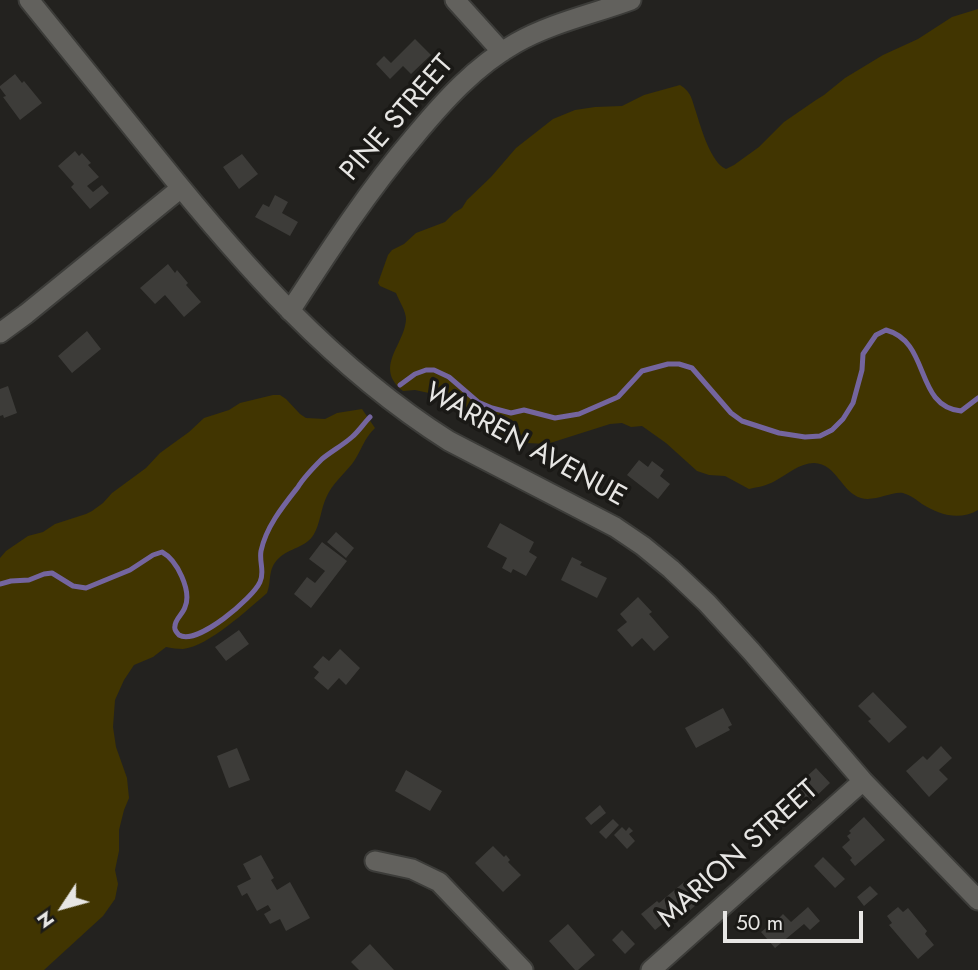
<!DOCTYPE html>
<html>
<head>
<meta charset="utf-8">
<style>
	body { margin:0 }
	#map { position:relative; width:978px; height:970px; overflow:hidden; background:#23221f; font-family:Jost,sans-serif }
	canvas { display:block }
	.north { position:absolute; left:28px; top:872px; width:70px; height:70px; -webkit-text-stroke:5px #1a1916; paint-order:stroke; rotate:234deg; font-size:19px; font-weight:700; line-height:28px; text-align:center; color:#e7e6e4 }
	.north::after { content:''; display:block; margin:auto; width:24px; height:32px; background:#e7e6e4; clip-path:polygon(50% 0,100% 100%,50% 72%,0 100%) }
	.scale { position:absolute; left:723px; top:911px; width:140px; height:32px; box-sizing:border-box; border:4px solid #e7e6e4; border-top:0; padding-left:9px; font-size:21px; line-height:24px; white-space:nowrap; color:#e7e6e4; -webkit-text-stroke:5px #1a1916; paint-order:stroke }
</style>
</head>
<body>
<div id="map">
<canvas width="978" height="970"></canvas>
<div class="north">N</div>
<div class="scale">50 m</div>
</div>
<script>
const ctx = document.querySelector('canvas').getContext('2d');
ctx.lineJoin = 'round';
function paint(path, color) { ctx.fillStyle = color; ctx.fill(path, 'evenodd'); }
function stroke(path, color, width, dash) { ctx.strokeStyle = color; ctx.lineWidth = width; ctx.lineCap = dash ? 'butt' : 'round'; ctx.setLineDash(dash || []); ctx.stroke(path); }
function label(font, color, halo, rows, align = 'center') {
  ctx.font = font + ' Jost,sans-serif'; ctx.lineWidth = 7; ctx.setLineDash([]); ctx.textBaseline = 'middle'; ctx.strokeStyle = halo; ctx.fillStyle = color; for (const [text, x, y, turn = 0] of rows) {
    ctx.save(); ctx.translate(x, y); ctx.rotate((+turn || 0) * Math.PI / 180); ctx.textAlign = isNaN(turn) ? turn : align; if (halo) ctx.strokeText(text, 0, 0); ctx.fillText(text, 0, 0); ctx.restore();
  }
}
paint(new Path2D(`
	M978,9V510C959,521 940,515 922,504C917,500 910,495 903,493C892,491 875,502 861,498C841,492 837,464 814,463C800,463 786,475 775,481C766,486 758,487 749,489L725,476L709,475L697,471L666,443L642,426L631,427L622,423L610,424L547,444L527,443L506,436L490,434L467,421L438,395L415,390L403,391C373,367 405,345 406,319C406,311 399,301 396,293L380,286L378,283L388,255L392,250L404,244L416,233L445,222L454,213L462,208L467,200L491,177L516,148L553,119L575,110L595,107L622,106L644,95L680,85C692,92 692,101 696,112C701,128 711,163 726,169L734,165L759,147L784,122L816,100L824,95L845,78L883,55L918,39L952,17Z
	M273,395H280L286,399L300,414L306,418L325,419L337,413L362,409L375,428C364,438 361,452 352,464C343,475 332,484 326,498C321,509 320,524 314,534C306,548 289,548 279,558C267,569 272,581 267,593C247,610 209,646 183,649C178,649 171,648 166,647L153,657L134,665L124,680L115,700L113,727L116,747L127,778L129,798L124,810L119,830V851L115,870L118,884L115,899L103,916L44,970H0V558L6,551L28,536L43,532L55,524L86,514L92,511L103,503L112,493L146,468L160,453L189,432L204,418L229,410L240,403Z`), '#413501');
stroke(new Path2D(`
	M400,385L415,374L426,370H434L449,377L478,402L492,408L511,413L524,410L555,418L579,414L618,397L642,371L668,364H679L692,368L731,413L742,421L779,433L805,437L820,436L832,430L843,419L853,403L862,370L863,354L876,335L886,330C931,342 914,406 961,411L978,398
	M0,584L11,581L29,580L44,574L52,573L73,586L86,588L130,570L153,555L162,552C177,560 192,591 185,607C183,614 175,619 175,626C174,629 177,633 179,635C197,646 253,598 260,582C265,572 259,562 261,551C266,527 283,506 298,487C304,477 314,467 322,459C332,451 343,445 352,437C359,431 364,423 370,417`), '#74659f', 5);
paint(new Path2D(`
	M415,39L431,55L411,74L403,66L390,79L376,64L384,56L391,63Z
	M15,74L22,83L24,81L42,103L20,120L3,97L6,96L0,88V86Z
	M75,151L79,156L82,153L91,163L88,165L99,177L87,186L93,192L102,185L109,193L90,209L71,187L74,184L58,166Z
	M242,154L258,174L239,189L223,167Z
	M275,195L288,202L282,213L298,222L290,236L255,217L263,204L269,207Z
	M168,264L175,273L177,270L188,283L186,285L201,302L184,317L165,295L155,304L140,288Z
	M87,331L101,349L72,373L58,356Z
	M8,386L17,413L4,418L3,415L0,416V389Z
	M639,460L648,467L652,461L664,470L660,476L670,484L658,499L627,475Z
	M500,523L534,542L529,552L537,557L526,576L513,569L511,573L502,568L507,558L487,547Z
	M336,532L354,548L346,558L327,542Z
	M322,542L347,561L311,608L294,594L307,577L315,583L325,571L309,559Z
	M572,557L582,562L580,565L607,578L597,598L561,580Z
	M638,597L652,612L649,614L669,637L654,651L642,638L632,647L617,630L627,622L620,614Z
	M239,630L249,644L226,661L215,647Z
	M340,649L360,668L346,685L339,678L328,690L314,678L319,672L313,667L323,656L329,661Z
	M873,692L907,727L889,743L868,721L871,719L858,706Z
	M723,708L732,725L728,727L730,730L696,748L685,728Z
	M941,746L952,758L939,770L948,779L929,797L906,771L923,756L927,760Z
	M237,748L250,780L229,788L217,756Z
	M816,768L830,783L806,806L792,790Z
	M406,770L442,791L430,811L395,791Z
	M600,805L606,813L591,825L585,818Z
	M767,811L777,822L768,831L758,819Z
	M864,817L885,840L855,866L850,860L852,858L842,847L850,840L847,836L851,833L849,831Z
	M613,819L619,825L606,839L599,832Z
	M622,827L626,831L629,827L633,831L629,834L635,841L627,849L614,835Z
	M493,846L504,857L506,855L510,860L508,862L521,875L503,892L475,863Z
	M261,855L274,878L271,880L277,890L290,882L310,918L286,931L280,919L270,924L264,914L271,910L268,905L257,911L247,893L242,896L237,886L251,879L243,864Z
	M823,857L845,879L835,888L814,866Z
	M684,882L691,891L687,895L696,905L681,918L679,915L672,920L670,918L655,930L641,914L657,901L659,903Z
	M870,886L878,894L864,906L857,897Z
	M808,907L820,921L810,930L804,924L775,948L761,932L770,925L768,923L773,918L776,921L783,914L791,922Z
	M898,907L903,912L908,908L927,931L925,934L934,945L918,959L889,925L892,923L887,916Z
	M568,924L595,955L578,970H575L549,941Z
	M622,930L635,944L625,954L612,940Z
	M370,944L394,970H359L351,962Z`), '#3d3c39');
const minor = new Path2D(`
	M29,0C71,52 114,105 156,157C242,264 332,367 449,441L615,527L643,546L671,569L707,603L751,651L863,781L978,900
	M455,0L502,52
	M290,311C329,251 367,192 414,137C443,102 475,66 516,43C551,23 593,14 631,0
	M0,333L26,314L181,188
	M375,861L412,869L439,882L523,970
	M651,970L863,781`);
stroke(minor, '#3c3c39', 23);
stroke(minor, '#62615d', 19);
label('28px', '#e7e6e4', '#1a1916', [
	["PINE STREET",398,119,-49],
	["WARREN AVENUE",525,446,29],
	["MARION STREET",739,855,-42]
]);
</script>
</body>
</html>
